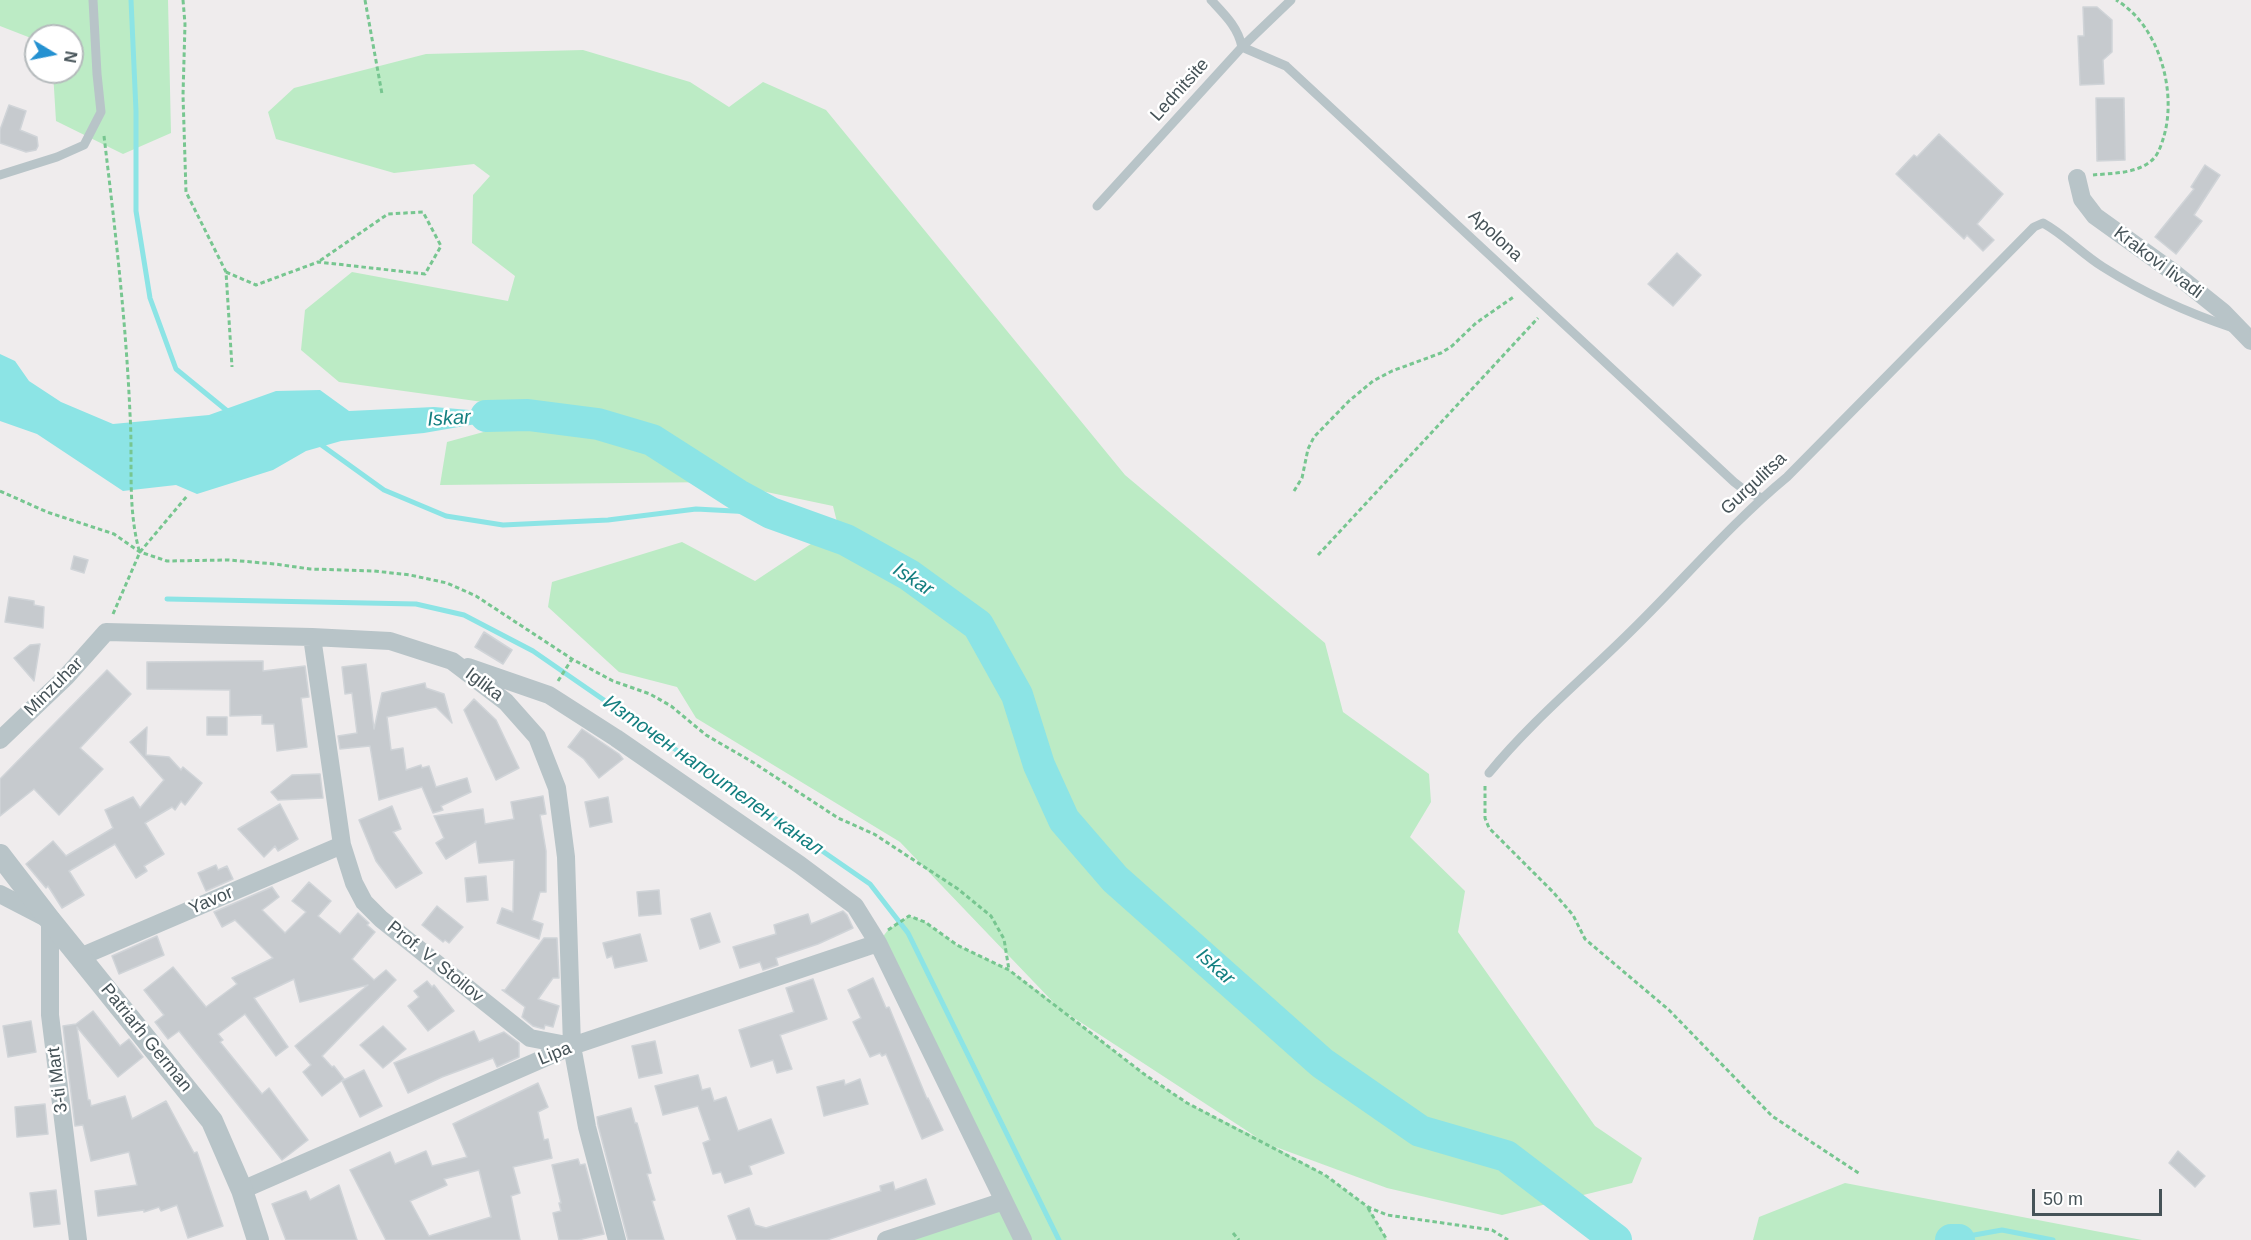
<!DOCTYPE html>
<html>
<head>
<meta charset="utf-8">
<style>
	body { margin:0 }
	#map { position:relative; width:2251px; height:1240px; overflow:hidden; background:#efeced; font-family:Arial,sans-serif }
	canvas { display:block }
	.north { position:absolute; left:24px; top:24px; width:60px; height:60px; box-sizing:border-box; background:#fff; border:2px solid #b5babc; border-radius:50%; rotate:100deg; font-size:16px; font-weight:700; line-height:24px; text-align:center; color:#465358 }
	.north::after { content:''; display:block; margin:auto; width:21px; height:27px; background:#2491d1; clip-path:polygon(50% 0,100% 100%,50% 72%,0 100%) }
	.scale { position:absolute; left:2032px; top:1189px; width:130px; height:27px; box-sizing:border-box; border:3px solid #465358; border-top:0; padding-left:8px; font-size:18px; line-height:21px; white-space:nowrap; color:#465358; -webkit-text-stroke:4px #fff; paint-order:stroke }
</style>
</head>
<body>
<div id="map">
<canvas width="2251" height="1240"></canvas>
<div class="north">N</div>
<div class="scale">50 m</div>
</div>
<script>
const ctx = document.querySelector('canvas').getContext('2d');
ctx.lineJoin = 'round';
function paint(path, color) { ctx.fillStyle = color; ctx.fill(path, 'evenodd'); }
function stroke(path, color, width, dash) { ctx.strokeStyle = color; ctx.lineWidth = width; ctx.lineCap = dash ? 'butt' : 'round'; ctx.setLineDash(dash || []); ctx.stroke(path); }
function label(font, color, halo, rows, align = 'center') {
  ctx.font = font + ' Arial,sans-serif'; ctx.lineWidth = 5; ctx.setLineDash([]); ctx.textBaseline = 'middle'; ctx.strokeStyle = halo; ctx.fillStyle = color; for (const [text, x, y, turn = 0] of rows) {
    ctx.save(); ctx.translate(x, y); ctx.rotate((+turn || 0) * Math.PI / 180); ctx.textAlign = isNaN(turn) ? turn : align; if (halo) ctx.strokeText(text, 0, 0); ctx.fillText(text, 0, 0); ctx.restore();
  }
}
paint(new Path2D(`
	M0,0H168L171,133L123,154L56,121L53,72H72V36H36V40L0,26Z
	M583,50L690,82L729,107L763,82L826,110L1125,475L1325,643L1343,712L1429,774L1431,802L1410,837L1465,891L1458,932L1595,1126L1642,1158L1632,1183L1502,1215L1387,1188L1273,1146L1325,1175L1368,1207L1387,1240H886L1003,1201L878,943L888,930L909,916L925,922L957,945L1009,970L1054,1003L900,842L696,718L677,687L619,672L548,607L552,582L682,542L755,581L838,526L833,506L719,482L440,485L447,442L520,422L519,407L339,382L301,350L305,310L352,272L508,301L515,276L472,243L473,195L490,176L474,164L394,173L276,139L268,112L294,88L426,54ZM1067,1014H1068L1258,1138L1187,1103L1144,1074Z
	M1845,1183L2142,1240H1753L1759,1217Z`), '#bcebc5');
paint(new Path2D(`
	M0,354L15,361L29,381L61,402L113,424L209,415L276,391L320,390L349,411L434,407L528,415L424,433L341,441L306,451L273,470L197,494L176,485L123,491L37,434L0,421Z`), '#8ce4e5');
stroke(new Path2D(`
	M131,0L136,111V211L150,298L176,369L231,414
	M320,444L384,490L446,516L503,525L608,520L696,509L771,513
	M167,599L416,604L464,615L533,651L870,884L908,933L1059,1240
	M1952,1239L2002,1230L2053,1240`), '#8ce4e5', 5);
stroke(new Path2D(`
	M486,416L528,415L598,424L652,440L738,495L771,513L846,540L909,575L978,625L1017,695L1039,765L1064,820L1115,879L1322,1063L1420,1131L1506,1156L1616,1240
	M1951,1240H1959`), '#8ce4e5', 32);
const building = new Path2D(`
	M2083,7H2097L2112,20V52L2103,60L2104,84L2080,85L2078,36H2084Z
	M2096,98H2124L2125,160L2097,161Z
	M9,105L26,111L20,130L37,137L38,146L36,150L26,152L0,143V130Z
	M1939,134L2003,194L1977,224L1994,240L1983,251L1967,235L1964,239L1896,174L1914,155L1917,157Z
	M2205,165L2220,175L2194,215L2202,221L2176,254L2155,237L2194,189L2191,187Z
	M1677,253L1701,275L1673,306L1648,284Z
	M74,556L88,560L84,573L71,569Z
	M9,597L34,601V605L44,607L43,628L5,622Z
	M484,632L512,650L503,664L475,647Z
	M40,644L34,681L14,658L30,645Z
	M263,661V671L305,666L309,697L301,698L307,747L277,751L274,724H262V715L230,716V690L147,689V662Z
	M366,664L374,729L382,693L425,683L426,688L444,694L452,723L436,707L387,717L391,750L403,748L406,770L421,765L422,768L429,766L436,787L467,778L471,792L441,806L443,810L433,813L422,787L379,800L370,746L340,749L338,736L357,733L352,693L345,694L342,667Z
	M107,670L131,694L80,748L103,769L59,815L34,789L0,816V779Z
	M474,699L496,720L519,768L496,780L464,710Z
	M207,717H227V735H207Z
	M147,727L146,755L169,757L181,770L183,767L202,783L185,805L181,801L175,810L172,807L145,823L164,854L144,866L147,871L136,878L115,844L69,871L84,895L62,908L48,886L46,888L26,864L53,841L66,856L113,828L105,810L133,797L140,808L164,780L130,742Z
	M582,729L619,754L623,759L599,778L584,759L568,747Z
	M320,774L323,798L278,800L271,792L292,775Z
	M543,796L546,814L540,815L546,851V892H540L532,920L543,924L539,939L497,923L502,908L513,912L514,860L479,863L476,841L446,859L436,843L444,838L434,816L483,809L485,824L514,819L511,802Z
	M608,797L612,822L590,827L585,802Z
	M280,804L298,839L278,851L275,846L264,857L238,829Z
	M392,806L401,829L393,832L422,873L396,888L376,861L359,820Z
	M216,865L218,870L227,866L233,879L206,891L198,873Z
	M486,876L488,900L467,902L465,878Z
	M309,882L331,901L318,916L340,934L358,913L369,923L367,925L375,932L352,959L374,980L386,970L396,980L322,1056L332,1067L334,1066L344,1079L322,1096L303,1072L311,1065L295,1046L368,985L300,1002L294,979L254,998L288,1047L276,1056L245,1014L218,1034L223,1040L220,1042L262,1094L269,1088L308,1140L282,1160L179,1031L168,1039L155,1022L164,1015L144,990L173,967L206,1007L237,984L232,978L273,958L235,920L222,927L214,912L272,887L279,897L262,910L285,933L306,912L292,901Z
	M659,890L661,914L639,916L637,892Z
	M437,906L463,927L449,943L445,940L443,942L422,925Z
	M843,911L847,915L853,928L818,944L776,958L778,965L763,970L760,962L740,968L733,947L776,934L774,925L808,914L811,924Z
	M710,913L720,942L700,949L691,919Z
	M640,934L647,961L615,968L612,956L607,958L603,943Z
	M157,936L164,955L119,974L112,956Z
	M544,938H557L559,978H553L538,999L559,1006L553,1027L545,1025L544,1029L533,1026L522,1017L525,1007L502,990H505Z
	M873,978L886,1008L889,1007L927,1099L928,1098L943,1130L922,1139L886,1054L882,1056L880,1053L870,1057L853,1022L861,1018L848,990Z
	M813,979L827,1019L780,1035L792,1069L777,1073L773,1060L751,1067L739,1030L794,1012L786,988Z
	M427,981L432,987L434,985L454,1011L428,1031L408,1006L419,997L414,991Z
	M93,1011L120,1046L129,1039L143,1057L118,1077L77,1027L88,1100H90L91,1106L125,1096L132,1119L166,1101L194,1153L197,1152L223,1226L188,1238L177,1205L161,1211L159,1207L144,1212V1210L98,1216L95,1191L137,1185L129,1152L91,1161L83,1125L75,1126L63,1026L76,1024Z
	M31,1021L36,1052L8,1057L3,1026Z
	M383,1026L406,1049L383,1068L360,1045Z
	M474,1031L479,1042L504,1032L519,1043V1057L497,1067L493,1058L442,1077L408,1093L394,1063Z
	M655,1041L662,1073L639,1078L632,1046Z
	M364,1070L382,1106L360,1117L342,1081Z
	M698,1075L702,1090L710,1088L714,1101L726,1097L738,1131L771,1119L784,1153L749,1166L752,1174L725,1183L721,1172L713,1174L703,1143L710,1140L698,1106L663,1115L655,1086Z
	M860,1079L868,1104L824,1116L817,1087L844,1080L845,1085Z
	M538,1083L548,1107L538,1112L544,1140L548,1139L552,1158L513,1167L520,1193L511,1196L520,1240H386L350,1170L390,1152L395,1164L426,1151L432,1166L467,1157L453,1124ZM479,1170L491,1217L429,1236L410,1201L447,1185L444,1179Z
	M45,1104L48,1134L17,1137L15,1107Z
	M631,1108L635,1123H637L651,1173L647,1174L655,1200L652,1201L664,1240H628L598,1125L597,1117Z
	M2178,1151L2205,1176L2195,1187L2169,1163Z
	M578,1159L580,1165L585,1164L604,1234L578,1240H559L553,1213L561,1211L559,1203H561L552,1165Z
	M926,1179L935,1204L827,1240H737L728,1216L749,1208L755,1225L766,1228L881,1191L880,1186L893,1182L895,1190Z
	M339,1185L357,1240H286L272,1204L306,1191L310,1200Z
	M56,1190L60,1224L34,1227L30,1193Z`);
paint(building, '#c6cace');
stroke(building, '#d0d4d8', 1.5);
stroke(new Path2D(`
	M183,0L185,24L183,95L186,192L226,272L232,367
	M365,0L382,94
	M104,136C115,228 126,321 130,414C133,460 127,505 139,550
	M2093,175C2112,173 2141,174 2155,157C2159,152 2162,143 2164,136C2177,91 2159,25 2116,0
	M226,272L256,285L318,262L425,274L441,246L423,212L388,214L318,262
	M0,491L47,512L114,534L140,552L167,561L229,560L275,564L310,569L374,571L410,575L447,583L476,596L572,659L613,681L650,694L671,706L706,735L754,763L838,818L874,834L958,889L991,916L1004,939L1009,970
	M1294,491L1302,478L1308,449L1314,437L1349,401L1373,381L1392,371L1441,353L1452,346L1476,323L1515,296
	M1318,555L1538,318
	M113,614L140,552L187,496
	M558,681L572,659
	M1485,786V818L1489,828L1553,892L1573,915L1585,939L1669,1010L1772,1116L1860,1174
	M888,930L909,916L925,922L957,945L1009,970L1144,1074L1187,1103L1325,1175L1368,1207L1387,1215L1492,1230L1508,1240
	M1368,1208L1387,1240
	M1233,1233L1239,1240`), '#77c690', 3, [4.5, 3]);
stroke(new Path2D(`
	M1211,0C1224,14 1238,27 1242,47L1286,66L1734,482L1747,492L1762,498
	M0,175L57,157L84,145L101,112L97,74L93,0
	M1097,206L1242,47L1291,0
	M1489,773C1530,723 1579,682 1625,637C1680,584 1729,525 1787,477L2034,227L2043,223C2065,235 2082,254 2103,267C2144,293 2188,313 2233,328`), '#b8c4c8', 9);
stroke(new Path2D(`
	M2077,178L2082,199L2095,216L2173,272L2223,312L2251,341
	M312,637L342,845L354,883L364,902L381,919L530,1038L572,1046L587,1127L617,1240
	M468,667L549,695L616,738L800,865L855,906L878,943L1023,1240
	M0,740L66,677L106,632L312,637L390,641L452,661L506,702L537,737L557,788L566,857L572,1046
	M0,894L50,920V1015L78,1240
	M80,957L342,845
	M242,1190L572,1046L878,943
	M886,1240L1004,1201`), '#b8c4c8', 18);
stroke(new Path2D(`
	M0,855L50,920L212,1121L242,1190L258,1240`), '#b8c4c8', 22);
label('18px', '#465358', '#fff', [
	["Lednitsite",1180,90,-48],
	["Apolona",1495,236,43],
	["Krakovi livadi",2158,263,37],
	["Gurgulitsa",1754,484,-43],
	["Iglika",484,685,37],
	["Minzuhar",54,687,-45],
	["Yavor",211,901,-23],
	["Prof. V. Stoilov",435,962,39],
	["Patriarh German",146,1038,51],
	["Lipa",555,1054,-22],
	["3-ti Mart",58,1080,-97]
]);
label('italic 20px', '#147f80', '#fff', [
	["Iskar",449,419,-3],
	["Iskar",913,580,33],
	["Източен напоителен канал",713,776,35],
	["Iskar",1215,967,42]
]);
</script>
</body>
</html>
